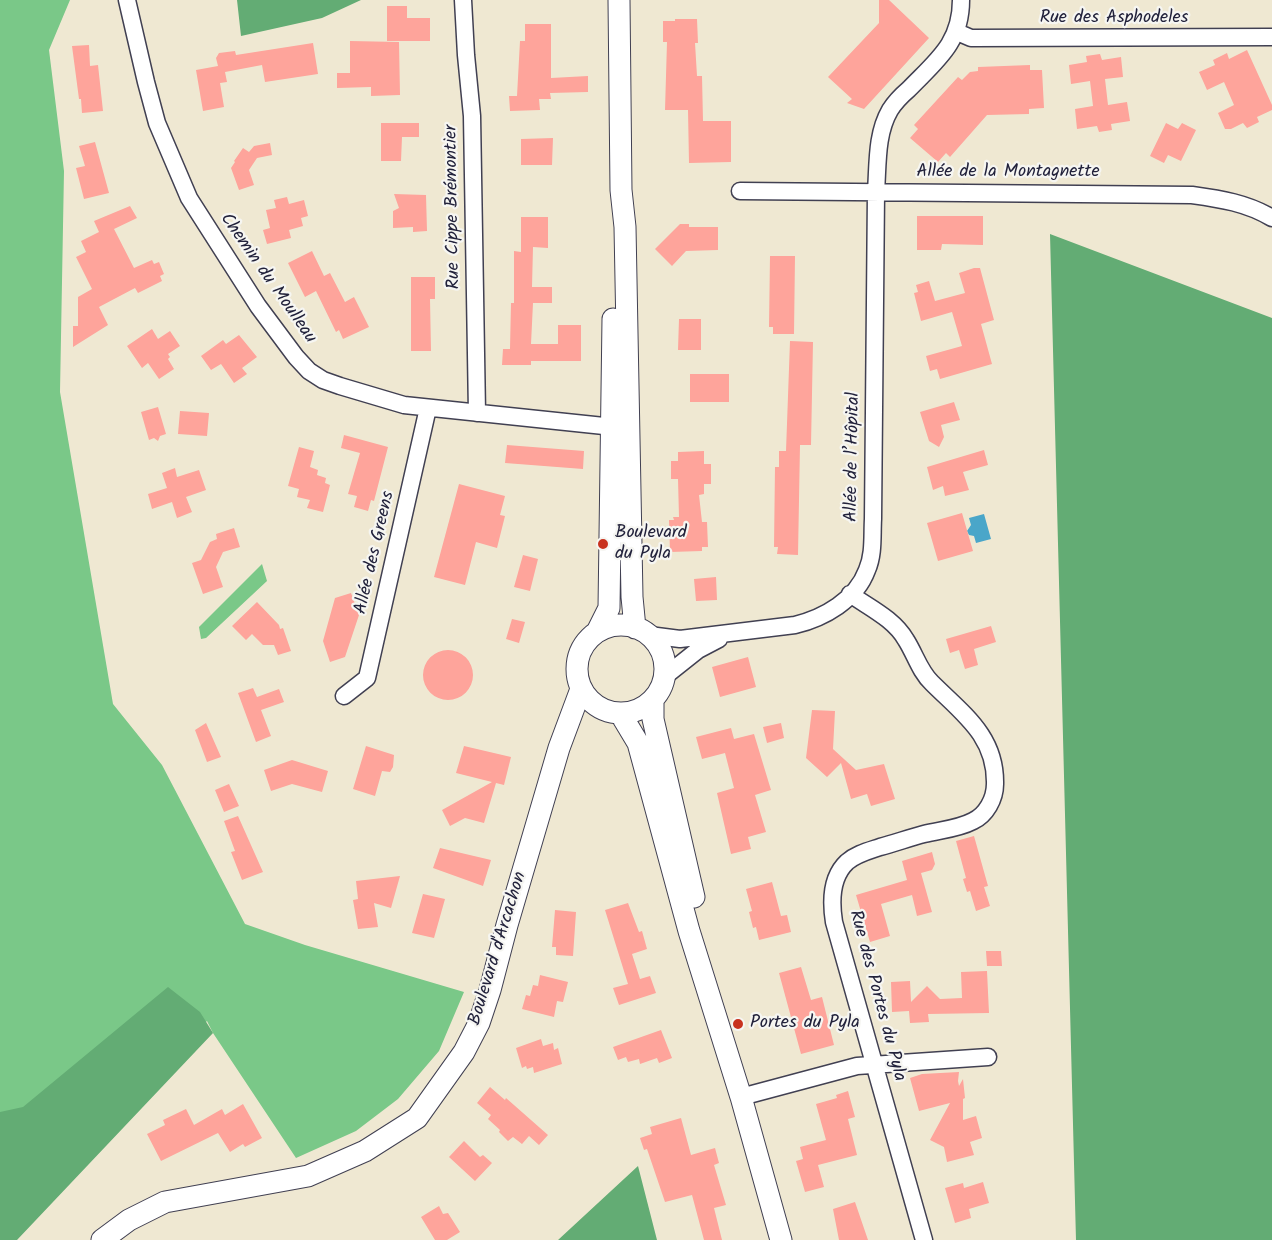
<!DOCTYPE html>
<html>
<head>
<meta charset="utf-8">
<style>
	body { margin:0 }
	canvas { display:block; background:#efe8d2 }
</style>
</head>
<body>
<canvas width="1272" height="1240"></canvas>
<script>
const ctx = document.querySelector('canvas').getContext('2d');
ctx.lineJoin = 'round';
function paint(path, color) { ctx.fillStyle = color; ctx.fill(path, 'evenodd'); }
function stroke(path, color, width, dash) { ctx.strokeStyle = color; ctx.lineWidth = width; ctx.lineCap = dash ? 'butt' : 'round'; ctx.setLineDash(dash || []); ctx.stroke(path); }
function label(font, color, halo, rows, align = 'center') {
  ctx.font = font + ' Kalam,sans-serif'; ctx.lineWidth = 4.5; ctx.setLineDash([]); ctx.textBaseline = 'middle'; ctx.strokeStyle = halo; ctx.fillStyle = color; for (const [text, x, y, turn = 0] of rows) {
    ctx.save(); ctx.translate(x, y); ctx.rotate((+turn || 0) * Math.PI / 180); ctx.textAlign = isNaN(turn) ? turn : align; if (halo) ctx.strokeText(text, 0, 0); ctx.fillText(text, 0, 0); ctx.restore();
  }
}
paint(new Path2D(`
	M0,0H70L49,50L64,171L60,392L113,704L162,765L245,924L305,945L464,992L439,1051L398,1099L356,1131L296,1158L213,1033L207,1021L142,1080L0,1181Z
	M262,564L267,581L206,638L201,639L199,627Z`), '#7ac888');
paint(new Path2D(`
	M237,0H361L322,18L241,36Z
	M1050,234L1272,318V1240H1076Z
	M168,987L200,1012L213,1033L17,1240H0V1112L23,1107Z
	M638,1166L657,1240H558Z`), '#63ac74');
paint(new Path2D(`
	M984,514L991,539L976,543L974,536L969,535L967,531L971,525L969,518Z`), '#4aa6c9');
paint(new Path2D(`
	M879,0H889L929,38L864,109L847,103L852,99L828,77L879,23Z
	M387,6H407V18H430V41H387Z
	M675,19H697L698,43H695L697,76H702L703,121H731V162L689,163L688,110H665L667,42H663V21H675Z
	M525,24H551V78L588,76V92L550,93L551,99H539L540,110L510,111L509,96H517L520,41H525Z
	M350,41L399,42L400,95L371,96V87L337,88V73H350Z
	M313,43L318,74L265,82L262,65L225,72L227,82L220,83L224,107L203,111L196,70L218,66L216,58L219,53L235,51L236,55Z
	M89,45L90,66L98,65L103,111L82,113L81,99H79L72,46Z
	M1247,50L1272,105V110L1257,117L1259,122L1247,128L1243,123L1231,129H1225L1218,113L1234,105L1224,82L1207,90L1199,72L1215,65L1213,60L1227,53L1229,59Z
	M1100,54L1102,60L1121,57L1123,77L1105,79L1108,105L1127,102L1130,121L1111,124L1112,130L1099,132L1097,126L1077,129L1075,109L1093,106L1090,81L1071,84L1069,65L1087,62L1086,56Z
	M1030,65V70H1042L1044,108L1029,109V114L987,115L950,157L946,153L938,162L910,138L918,129L914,125L958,77L962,80L970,72L978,71V67Z
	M381,123H419V137H402L401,161H381Z
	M1166,123L1178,129L1182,123L1196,130L1181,161L1168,155L1164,163L1150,156Z
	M553,138L552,165H521V139Z
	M95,142L109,193L84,199L76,168L85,166L79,146Z
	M270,143L272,155L257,158L249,170L254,185L239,190L231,168L235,162L234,161L243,148L249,152L254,146Z
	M394,194L426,195L427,231L413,232V227L393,228V211L399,208Z
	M287,197L289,204L304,200L308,216L301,218L303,226L289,230L291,238L267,244L263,230L270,228L266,210L276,208L274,200Z
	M130,206L137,218L114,229L134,268L152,260L154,264L159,262L164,274L160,276L162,281L138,293L135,288L99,307L108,325L73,347V326H78V297L92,289L76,257L86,252L81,241L99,232L94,221Z
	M917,216H983V245L942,244L941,250H917Z
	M521,217H548V248L533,247L532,287H552V303H533L531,344H558V325H581V361H531V365H502L503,349H510L511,303H514V251L521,252Z
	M680,224H689V227H718V250L686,251L672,266L655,249Z
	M312,251L324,276L330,273L345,302L354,297L369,327L343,339L339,330L336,332L316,291L305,297L288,263Z
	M770,256H795L794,334H773V327H769Z
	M974,268H980L994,320L981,324L992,364L940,379L937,369L930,371L926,356L962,346L952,312L921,321L914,293L918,292L916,285L929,281L935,301L965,293L959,273Z
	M411,277H435V299H430L431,351H411Z
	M679,319H701V350H678Z
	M152,329L158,339L170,331L180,346L168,354L170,357L168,359L174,369L159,379L148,363L142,368L127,346Z
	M239,335L257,357L242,368L247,374L234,383L221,364L211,370L201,356L223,340L226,344Z
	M790,341L813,342L811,445H800L798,555L777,554L778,547H774L775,467H779V451H786Z
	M690,374H729V402H690Z
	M954,402L960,420L941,425L944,437L939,447L929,441L920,412Z
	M158,407L166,434L160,436L158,441L154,438L149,440L141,412Z
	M180,411L209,413L207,436L178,434Z
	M344,435L388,447L374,501L371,500L368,511L354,507L357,496L348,494L360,453L341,448Z
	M507,445L584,451L583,469L505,463Z
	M299,447L314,451L310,467L318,470L317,475L326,478L325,483L330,485L323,512L307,508L310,500L297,497L299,489L288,486Z
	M984,450L988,465L963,472L969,490L945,496L943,486L933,490L927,467Z
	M704,451V464H711V484H704V494L699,495L702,522H707L708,547H702V551L670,552L669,520H674L673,517H679L678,479H671V461H678V452Z
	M175,468L177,477L199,470L206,490L186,497L192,512L177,518L172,502L152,509L148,494L167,488L162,473Z
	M459,484L505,496L500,515L505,516L497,548L476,542L465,585L434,577Z
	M962,513L973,551L938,561L927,523Z
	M234,528L240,547L223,552L216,567L223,587L203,594L192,563L201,560L210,542L217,539L216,534Z
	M523,555L538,559L530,591L514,587Z
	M716,577L717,600L696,601L694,579Z
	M351,593L359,615L345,657L330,662L323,641L335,598Z
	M257,602L279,625L280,629L283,628L291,651L278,655L274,645H263L252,634L246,640L232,626Z
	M512,619L525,622L519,643L506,639Z
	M991,626L996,642L974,649L978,665L965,669L959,650L950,653L946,639Z
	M423 675a25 25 0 1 1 50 0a25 25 0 1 1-50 0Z
	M748,657L756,687L720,697L712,667Z
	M253,688L257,697L279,689L284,702L261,710L271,736L256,742L238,693Z
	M812,710L835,711L833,749L856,770L884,764L895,799L871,806L867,794L851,799L841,763L827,777L806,758Z
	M206,723L221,757L207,762L195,730Z
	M781,723L784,738L767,743L763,727Z
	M731,728L734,739L754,734L771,790L755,795L766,832L748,837L751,849L731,854L717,793L734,788L725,753L702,759L696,737Z
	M366,746L394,755L393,767L390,772L382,771L375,796L353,789Z
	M464,746L511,757L504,785L496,783L484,823L465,818L450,826L442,810L492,782L456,773Z
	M292,760L328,771L322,792L292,784L271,791L264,770Z
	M229,784L239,806L224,812L215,790Z
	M238,816L263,872L242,880L231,852L235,851L224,821Z
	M974,836L988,886L984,887L990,906L976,911L970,891L967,892L963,879L966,878L956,841Z
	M440,848L491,860L483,886L433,868Z
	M932,852L935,864L932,870L921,873L932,912L917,916L912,895L881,904L890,936L870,942L856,895L907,880L902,861Z
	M400,876L391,908L374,903L378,927L358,929L353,900L358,899L356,881Z
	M772,882L781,916L787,915L791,932L759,940L756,927L753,928L749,912L752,911L746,889Z
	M423,894L445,899L434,938L412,933Z
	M628,903L639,932L642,931L647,949L632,954L640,979L650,976L656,993L619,1005L613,988L628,984L605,910Z
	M555,910L576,912L573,956L556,955V947H552Z
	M986,951H1001L1002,966H987Z
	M801,967L811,1000L822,997L834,1045L801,1054L779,973Z
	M987,971L989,1013L928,1014L929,1022L910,1023L909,1011L892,1012L891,982L910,981L911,1002L927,986L940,999L962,998L961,972Z
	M540,975L568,982L563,1002L557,1001L554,1017L522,1009L526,995L530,996L533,985L538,986Z
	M661,1030L672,1058L659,1063L657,1058L640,1064L639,1059L628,1062L626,1057L618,1060L613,1047Z
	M541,1039L543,1046L553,1043L554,1050L558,1048L562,1064L534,1073L533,1067L527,1069L526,1066L522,1068L516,1048Z
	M959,1072L958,1081L959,1086L963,1079L965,1098L963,1099V1120L976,1116L982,1138L970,1142L974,1155L947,1162L944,1147L930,1140L950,1103L919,1111L910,1078L922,1074Z
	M490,1087L505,1100L506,1098L548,1135L539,1145L529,1136L522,1144L513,1137L508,1141L499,1132L500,1130L488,1119L491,1115L477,1103Z
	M848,1091L855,1117L848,1119L857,1155L818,1165L824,1187L805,1192L796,1161L803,1159L800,1147L826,1140L816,1104L837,1098L836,1095Z
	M243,1104L262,1138L245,1147L243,1144L230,1152L218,1133L161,1161L147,1134L165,1125L163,1120L186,1109L194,1125L222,1109L225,1115Z
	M681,1118L691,1155L715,1148L719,1163L714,1165L726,1205L714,1208L722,1240H704L692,1195L665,1202L647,1149L644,1150L640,1138L652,1134L650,1127Z
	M464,1141L480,1157L483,1155L492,1163L475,1181L449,1157Z
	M983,1182L989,1203L969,1209L971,1218L955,1223L945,1188L963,1183L964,1188Z
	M855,1202L868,1240H839L833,1209Z
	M439,1206L443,1214L448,1213L460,1232L447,1240H435L421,1217Z`), '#fea49b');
const minor = new Path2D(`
	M127,0L146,82L157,123L189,198L258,306L296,357L309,371L323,380L340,386L404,405L623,428
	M463,0L466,55L472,116L477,413
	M957,32L971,38L1272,37
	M740,191L1192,195C1221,199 1247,203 1272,218
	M850,594C870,608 894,619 906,640C915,654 920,672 932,683C963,714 996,736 995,784C995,799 986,815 973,821C958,829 940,830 924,834C909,838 895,843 880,847C868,851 856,854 847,862C831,877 831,903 834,922L924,1240
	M649,635L680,639L795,625C824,618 856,600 867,570C874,554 872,536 873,519L876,192C878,164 876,134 890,110C895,102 902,95 909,89C937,60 961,43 961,0
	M664,677L698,650L719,639
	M344,696L367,678L428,408
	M741,1097L857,1066L988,1057`);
const major = new Path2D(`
	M619,0L621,190L625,227L632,597L635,628
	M577 669a44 44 0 1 1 88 0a44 44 0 1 1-88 0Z
	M597,632L609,608L613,319
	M653,700V719L694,897
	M620,713L638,743L689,931L741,1097L781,1240
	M102,1240L129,1220L165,1202L308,1176L365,1151L417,1118L464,1052L479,1023L490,990L507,925L559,748L581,689`);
stroke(minor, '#414052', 19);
stroke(major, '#414052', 23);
stroke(minor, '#fff', 16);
stroke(major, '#fff', 21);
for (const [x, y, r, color] of [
	[603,544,6,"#c8321e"],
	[738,1024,6,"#c8321e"]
]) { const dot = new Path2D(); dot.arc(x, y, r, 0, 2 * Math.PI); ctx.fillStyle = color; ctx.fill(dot); stroke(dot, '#f6f6f2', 2); }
label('18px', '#22223b', '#f6f6f2', [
	["Rue des Asphodeles",1114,19],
	["Allée de la Montagnette",1008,173],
	["Rue Cippe Brémontier",454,207,-91],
	["Chemin du Moulleau",267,279,55],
	["Allée de l’Hôpital",854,457,-89],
	["Allée des Greens",376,553,-77],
	["Boulevard d'Arcachon",499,949,-73],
	["Rue des Portes du Pyla",876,996,75]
]);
label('18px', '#22223b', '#f6f6f2', [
	["Boulevard",615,534],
	["du Pyla",615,555],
	["Portes du Pyla",750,1024]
], 'left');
</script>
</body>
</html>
